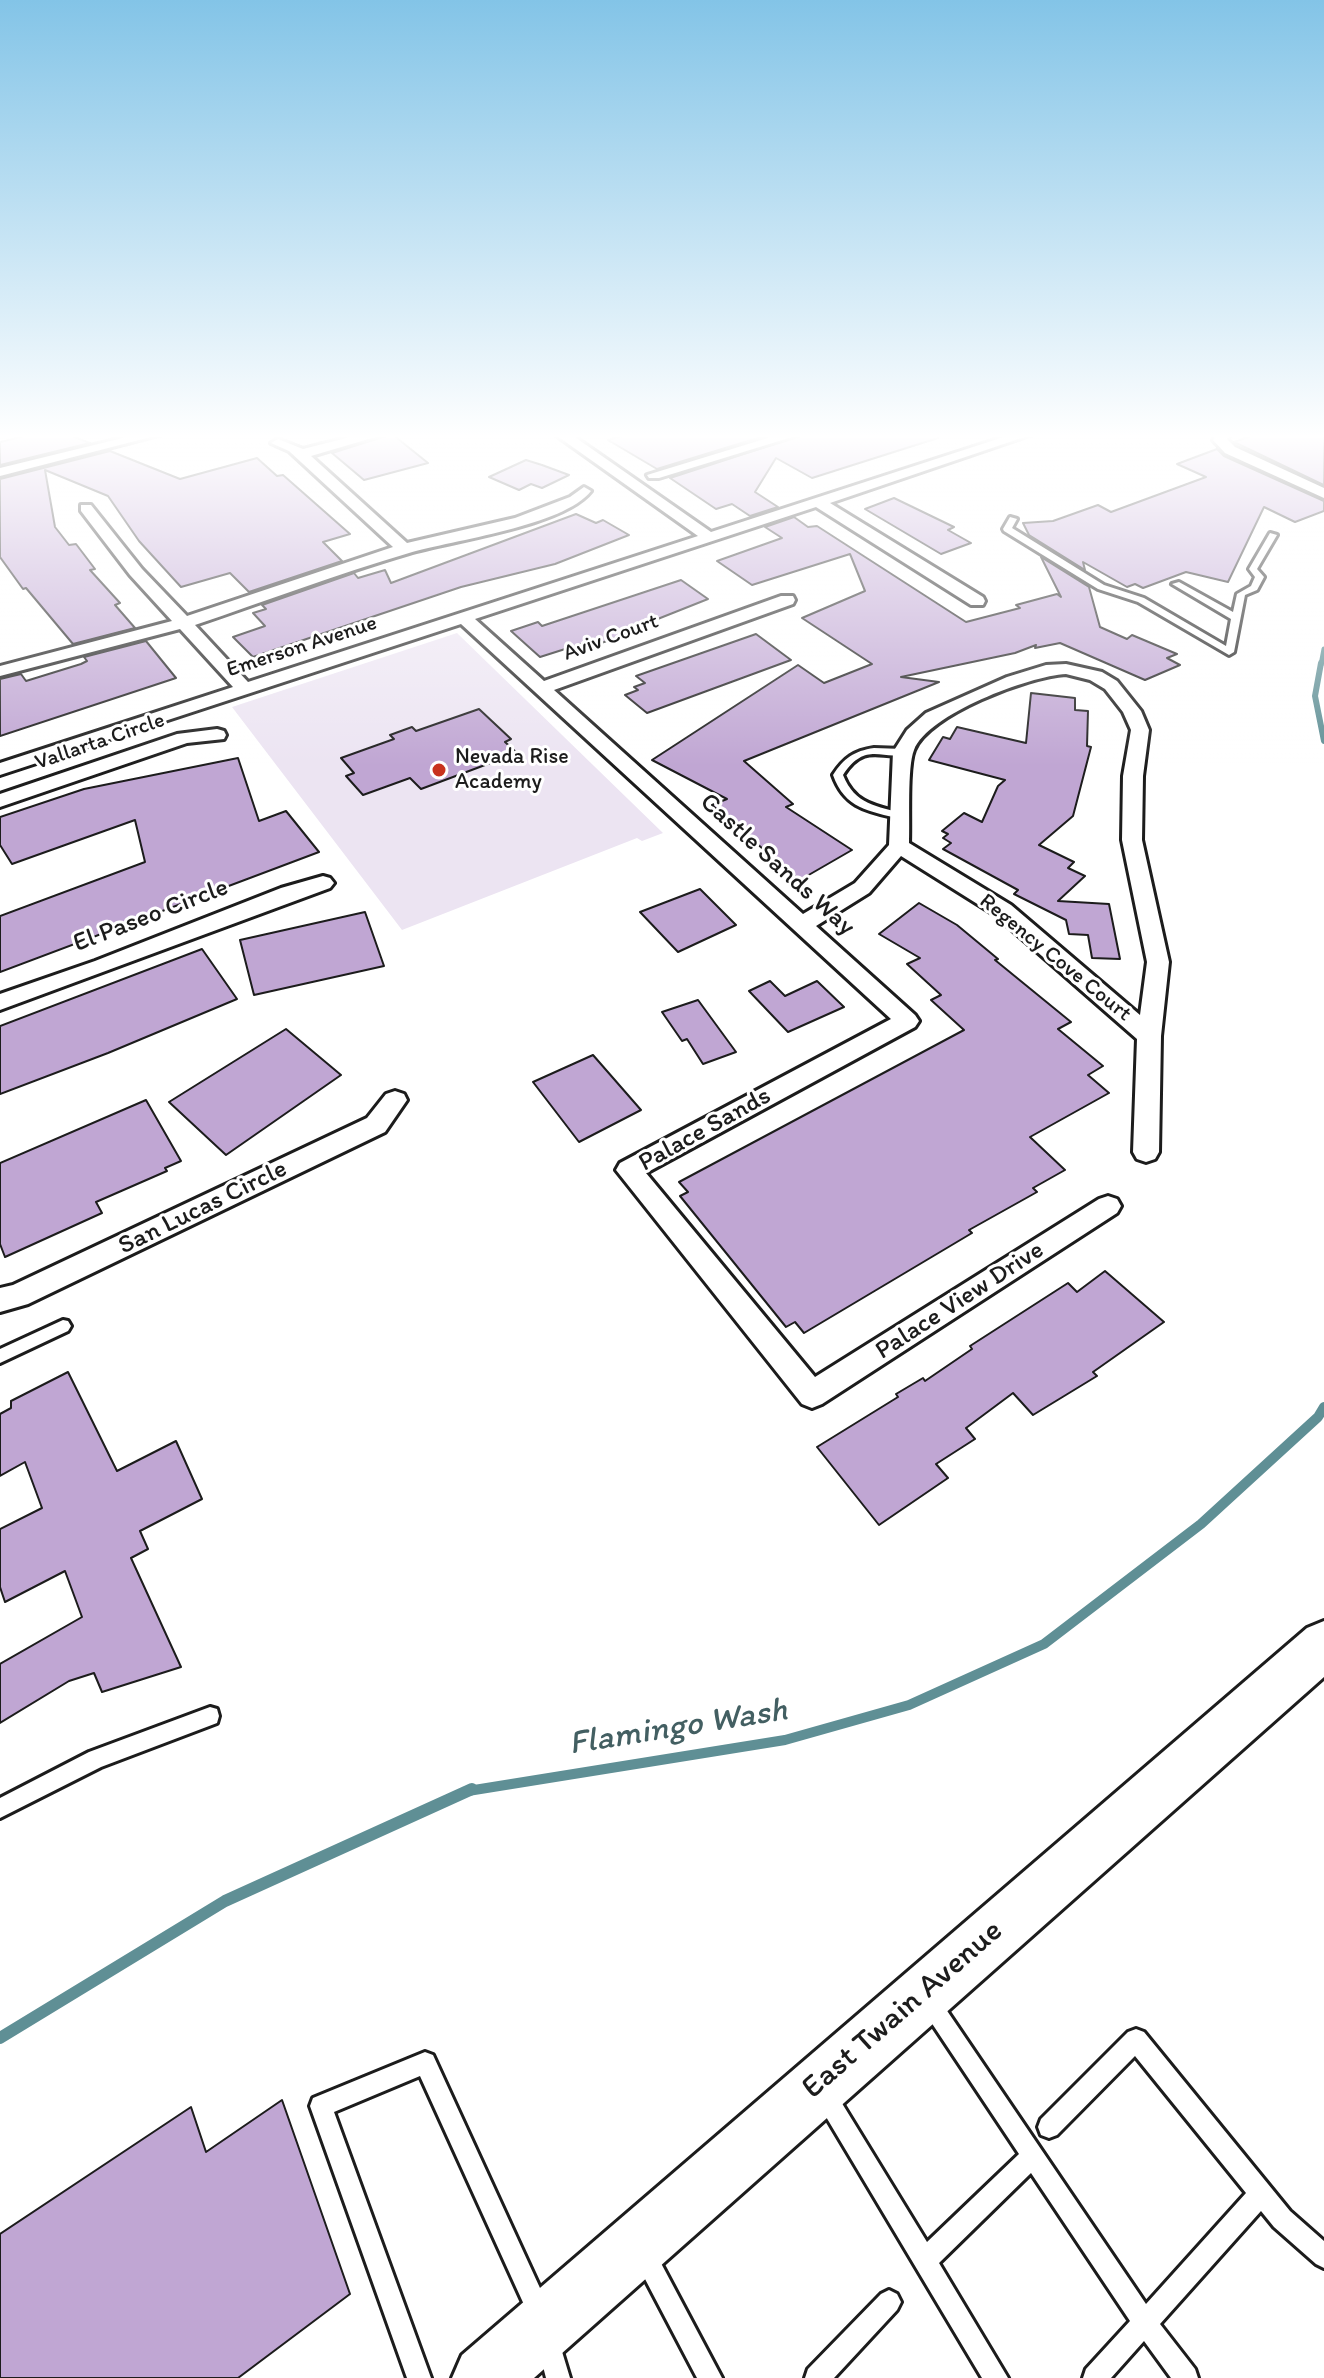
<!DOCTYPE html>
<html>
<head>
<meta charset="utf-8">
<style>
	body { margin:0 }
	canvas { display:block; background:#fff }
</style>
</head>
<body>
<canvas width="1324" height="2378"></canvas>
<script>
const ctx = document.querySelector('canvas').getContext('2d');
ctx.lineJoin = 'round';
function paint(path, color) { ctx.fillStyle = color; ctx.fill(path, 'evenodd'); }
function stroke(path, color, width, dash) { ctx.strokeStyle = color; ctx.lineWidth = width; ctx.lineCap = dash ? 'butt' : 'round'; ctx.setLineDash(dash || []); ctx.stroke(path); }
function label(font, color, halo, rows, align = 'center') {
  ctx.font = font + ' Itim,sans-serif'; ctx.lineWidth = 6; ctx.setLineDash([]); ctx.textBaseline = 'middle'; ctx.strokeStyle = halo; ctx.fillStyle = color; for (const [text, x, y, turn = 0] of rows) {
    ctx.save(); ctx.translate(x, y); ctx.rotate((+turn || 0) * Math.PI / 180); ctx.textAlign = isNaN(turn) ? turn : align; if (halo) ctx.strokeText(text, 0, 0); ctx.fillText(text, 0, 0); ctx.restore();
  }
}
paint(new Path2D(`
	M457,633L663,833L642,841L637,838L402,930L232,707Z`), '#ece4f2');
stroke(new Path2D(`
	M1321,665L1324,649`), '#5f8f95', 5);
stroke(new Path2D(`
	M1321,663L1315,696L1324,741`), '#5f8f95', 6);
stroke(new Path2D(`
	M468,1791L785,1740L909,1705L1044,1644L1201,1524L1318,1417L1324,1407`), '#5f8f95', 10);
stroke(new Path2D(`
	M0,2038L225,1901L472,1789`), '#5f8f95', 12);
const building = new Path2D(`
	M38,433H64L90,443L0,465V442Z
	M633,433H774L657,469L608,440Z
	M808,433H938V438L812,478L776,458L755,492L778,507L750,516L732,504L716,509L670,478Z
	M1260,433H1324V485L1234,442Z
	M392,434L428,463L364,480L332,453Z
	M1217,449L1224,456L1324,501V511L1295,522L1264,507L1228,582L1186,572L1143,588L1135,584L1127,587L1083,562L1085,570L1029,535L1023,523L1053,521L1098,505L1111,512L1206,477L1177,464Z
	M110,451L180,479L257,458L277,476L283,475L350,534L323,542L342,561L249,592L230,573L181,587L139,541L108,496L45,470L55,527L69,545L76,544L95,569L90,570L120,603L115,605L135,628L73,644L26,588L23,589L0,557V479Z
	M526,460L542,465L569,475L542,488L531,484L519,490L489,477Z
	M894,498L954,527L948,530L971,543L941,554L865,509Z
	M576,514L596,523L603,520L629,535L555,564L461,587L253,657L233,637L265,626L253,613L266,609L262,605L354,573L358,578L385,570L391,583Z
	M794,517L808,527L817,526L966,622L1020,608L1016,605L1057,594L1061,597L1041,557L1089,587L1100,627L1127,639L1132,635L1177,654L1167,658L1180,665L1145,680L1060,643L1035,648L1036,645L1015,653L901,677L939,682L744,761L793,804L786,807L852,850L800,880L774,862L777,861L712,805L727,799L652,760L798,665L824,683L872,664L802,618L865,591L850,554L752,585L717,561L782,538L765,527Z
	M681,580L708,599L625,632L628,634L589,647L584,643L540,657L511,631L538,622L542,626Z
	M756,634L791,660L647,713L625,695L638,690L634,687L645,683L636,676Z
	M146,641L176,678L0,736V679L21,674L26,681L81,664L87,661L84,657Z
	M1031,693L1075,698V710L1088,711L1087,746L1091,747L1073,816L1039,845L1074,862L1068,868L1085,876L1058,901L1109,904L1120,959L1092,958L1088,935L1069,934L1066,920L1014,894L1018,890L943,849L951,843L943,838L948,834L942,831L964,813L982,822L998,786L1005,780L929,760L943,737L950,739L957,727L1026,743Z
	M479,709L511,739L505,742L517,753L421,789L410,778L363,795L346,776L354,773L341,758L394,739L390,735L412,727L416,731Z
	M238,758L259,821L286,811L319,852L0,972V916L145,862L135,820L12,864L0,845V817L84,789Z
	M700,889L736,925L678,952L640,912Z
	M919,903L957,925L998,959L995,960L1071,1022L1058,1029L1103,1066L1088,1075L1109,1093L1030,1137L1065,1170L1033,1188L1037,1192L969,1230L972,1233L804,1333L795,1322L786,1327L680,1196L688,1192L679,1182L964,1030L931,1000L941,995L907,964L920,958L879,934Z
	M365,912L384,966L254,995L240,940Z
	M202,949L237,999L108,1053L0,1094V1026Z
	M770,981L785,996L817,981L844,1007L788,1032L749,991Z
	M698,1000L736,1052L703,1064L687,1039L682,1041L662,1012Z
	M286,1029L341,1075L226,1155L169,1102Z
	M593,1055L641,1110L579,1142L533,1082Z
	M146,1100L181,1161L165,1168L167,1171L96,1202L102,1213L5,1257L0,1244V1163Z
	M1105,1271L1164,1322L1093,1372L1097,1376L1033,1415L1013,1393L966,1428L975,1439L936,1464L948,1478L879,1525L817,1447L898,1397L896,1394L923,1378L925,1381L972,1349L970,1346L1068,1283L1077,1292Z
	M68,1372L117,1471L176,1441L202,1499L140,1531L148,1549L131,1558L181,1667L102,1692L94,1673L69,1681L0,1723V1664L82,1617L65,1571L5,1602L0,1587V1529L42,1508L25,1462L0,1476V1414L11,1408V1401Z
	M282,2100L350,2294L238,2378H0V2234L191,2107L206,2152Z`);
paint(building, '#c0a6d3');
stroke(building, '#1c1c1c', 2);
const lane = new Path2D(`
	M1010,517L1017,519L1012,528L1104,585L1144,598L1226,646L1231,619L1172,584L1179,582L1233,612L1237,594L1251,586L1255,577L1249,569L1270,533L1277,535L1257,569L1264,577L1257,590L1245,595L1234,652L1229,655L1138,602L1098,589L1004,531L1003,529Z
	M874,748L903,749L908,752C886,764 867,738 843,775C855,805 877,806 905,814V818L901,819C869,811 845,809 833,775C844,758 854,751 874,748Z
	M63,1320L68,1321L71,1326L68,1331L0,1363V1349Z
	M210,1707L217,1709L219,1716L217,1723L101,1767L0,1818V1798L89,1752Z
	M930,1993L937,1996L1146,2304L1246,2193L1135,2056L1057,2135L1049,2138L1041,2135L1038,2127L1041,2119L1128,2032L1136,2029L1144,2032L1290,2211L1324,2241V2268L1316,2264L1274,2227L1261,2211L1160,2324L1195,2369L1198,2378H1171L1144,2341L1111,2378H1083L1086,2369L1130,2321L1031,2173L939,2263L1008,2378H982L813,2095L816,2087L824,2084L832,2087L927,2242L1019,2154L923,2010L920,2003L923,1996Z
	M425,2052L433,2055L551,2312L547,2320L539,2324L531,2320L420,2076L334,2112L431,2378H407L310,2106L313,2098Z
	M646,2246L654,2250L722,2378H697L634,2258L638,2250Z
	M889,2290L897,2294L901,2302L897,2310L834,2378H805L808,2369L881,2294Z
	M549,2331L557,2335L570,2378H546L537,2343L541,2335Z`);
const street = new Path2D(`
	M143,433H166L0,476V468Z
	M366,433H389L311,456L407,543L515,518L570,497L584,487L591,491C564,526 453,540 409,553C337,574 266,601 195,625L248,682L698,536L553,433H569L711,532L1016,433H1036L830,503L983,597L985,601L983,605H971L816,507L475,619L544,681L781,596H793L795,600L793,604L554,690L803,914L855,883L889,845L893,752L907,730L926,713L1007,677L1046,665L1066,664L1102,672L1117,681L1141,711L1149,730L1143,776L1142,840L1169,962L1161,1036L1159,1152L1155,1159L1146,1162L1137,1159L1133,1152L1137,1039L995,915L901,856L869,893L816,926L915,1015L919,1021L915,1027L646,1173L815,1377L1099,1199L1108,1196L1117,1199L1121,1206L1117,1213L822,1404L812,1408L802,1404L616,1170L620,1163L891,1019L461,624L0,775V763L233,687L180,629L0,676V666L172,621L130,575L81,511V505H91L142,569L187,616L393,547L289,451L271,443L278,439L303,449ZM1066,674L1090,680L1105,689L1123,712L1131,730L1123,776L1122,840L1147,962L1140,1015L1011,905L909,843C910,822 907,767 914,750C928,714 1029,676 1066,674Z
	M784,433H805L659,478H649L647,475Z
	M1218,433H1232L1227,439L1235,447L1324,488V498L1225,453L1213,440Z
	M217,729L224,731L226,735L224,739L187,743L0,807V794L177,734Z
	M323,876L330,878L334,883L330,888L0,1010V994L95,961L281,888Z
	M395,1091L404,1094L407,1100L385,1132L28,1304L0,1312V1288L13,1285L367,1118L386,1094Z`);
const secondary = new Path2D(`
	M1324,1621V1677L534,2378H452L462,2355L1307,1628Z`);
stroke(lane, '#1c1c1c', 6);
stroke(street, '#1c1c1c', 6);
stroke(secondary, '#1c1c1c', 6);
paint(lane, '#fff');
paint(street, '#fff');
paint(secondary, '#fff');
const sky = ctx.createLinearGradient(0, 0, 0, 766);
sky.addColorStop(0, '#83c4e7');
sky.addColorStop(0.57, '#fff');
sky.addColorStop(1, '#ffffff00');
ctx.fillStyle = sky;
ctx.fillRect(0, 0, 1324, 766);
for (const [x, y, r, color] of [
	[439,770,8,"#c8321e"]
]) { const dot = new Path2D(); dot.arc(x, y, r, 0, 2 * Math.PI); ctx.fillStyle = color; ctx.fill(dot); stroke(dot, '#fff', 3); }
label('22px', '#1c1c1c', '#fff', [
	["Aviv Court",611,638,-20],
	["Emerson Avenue",302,647,-18],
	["Vallarta Circle",100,742,-19],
	["Regency Cove Court",1055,958,39]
]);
label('22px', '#1c1c1c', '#fff', [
	["Nevada Rise",455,757],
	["Academy",455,782]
], 'left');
label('26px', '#1c1c1c', '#fff', [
	["Castle Sands Way",777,865,42],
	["El Paseo Circle",151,916,-21],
	["Palace Sands",705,1130,-29],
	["San Lucas Circle",203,1208,-26],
	["Palace View Drive",960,1301,-33]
]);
label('32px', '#1c1c1c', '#fff', [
	["East Twain Avenue",903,2010,-41]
]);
label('italic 34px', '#435f62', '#fff', [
	["Flamingo Wash",678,1728,-9]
]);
</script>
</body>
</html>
